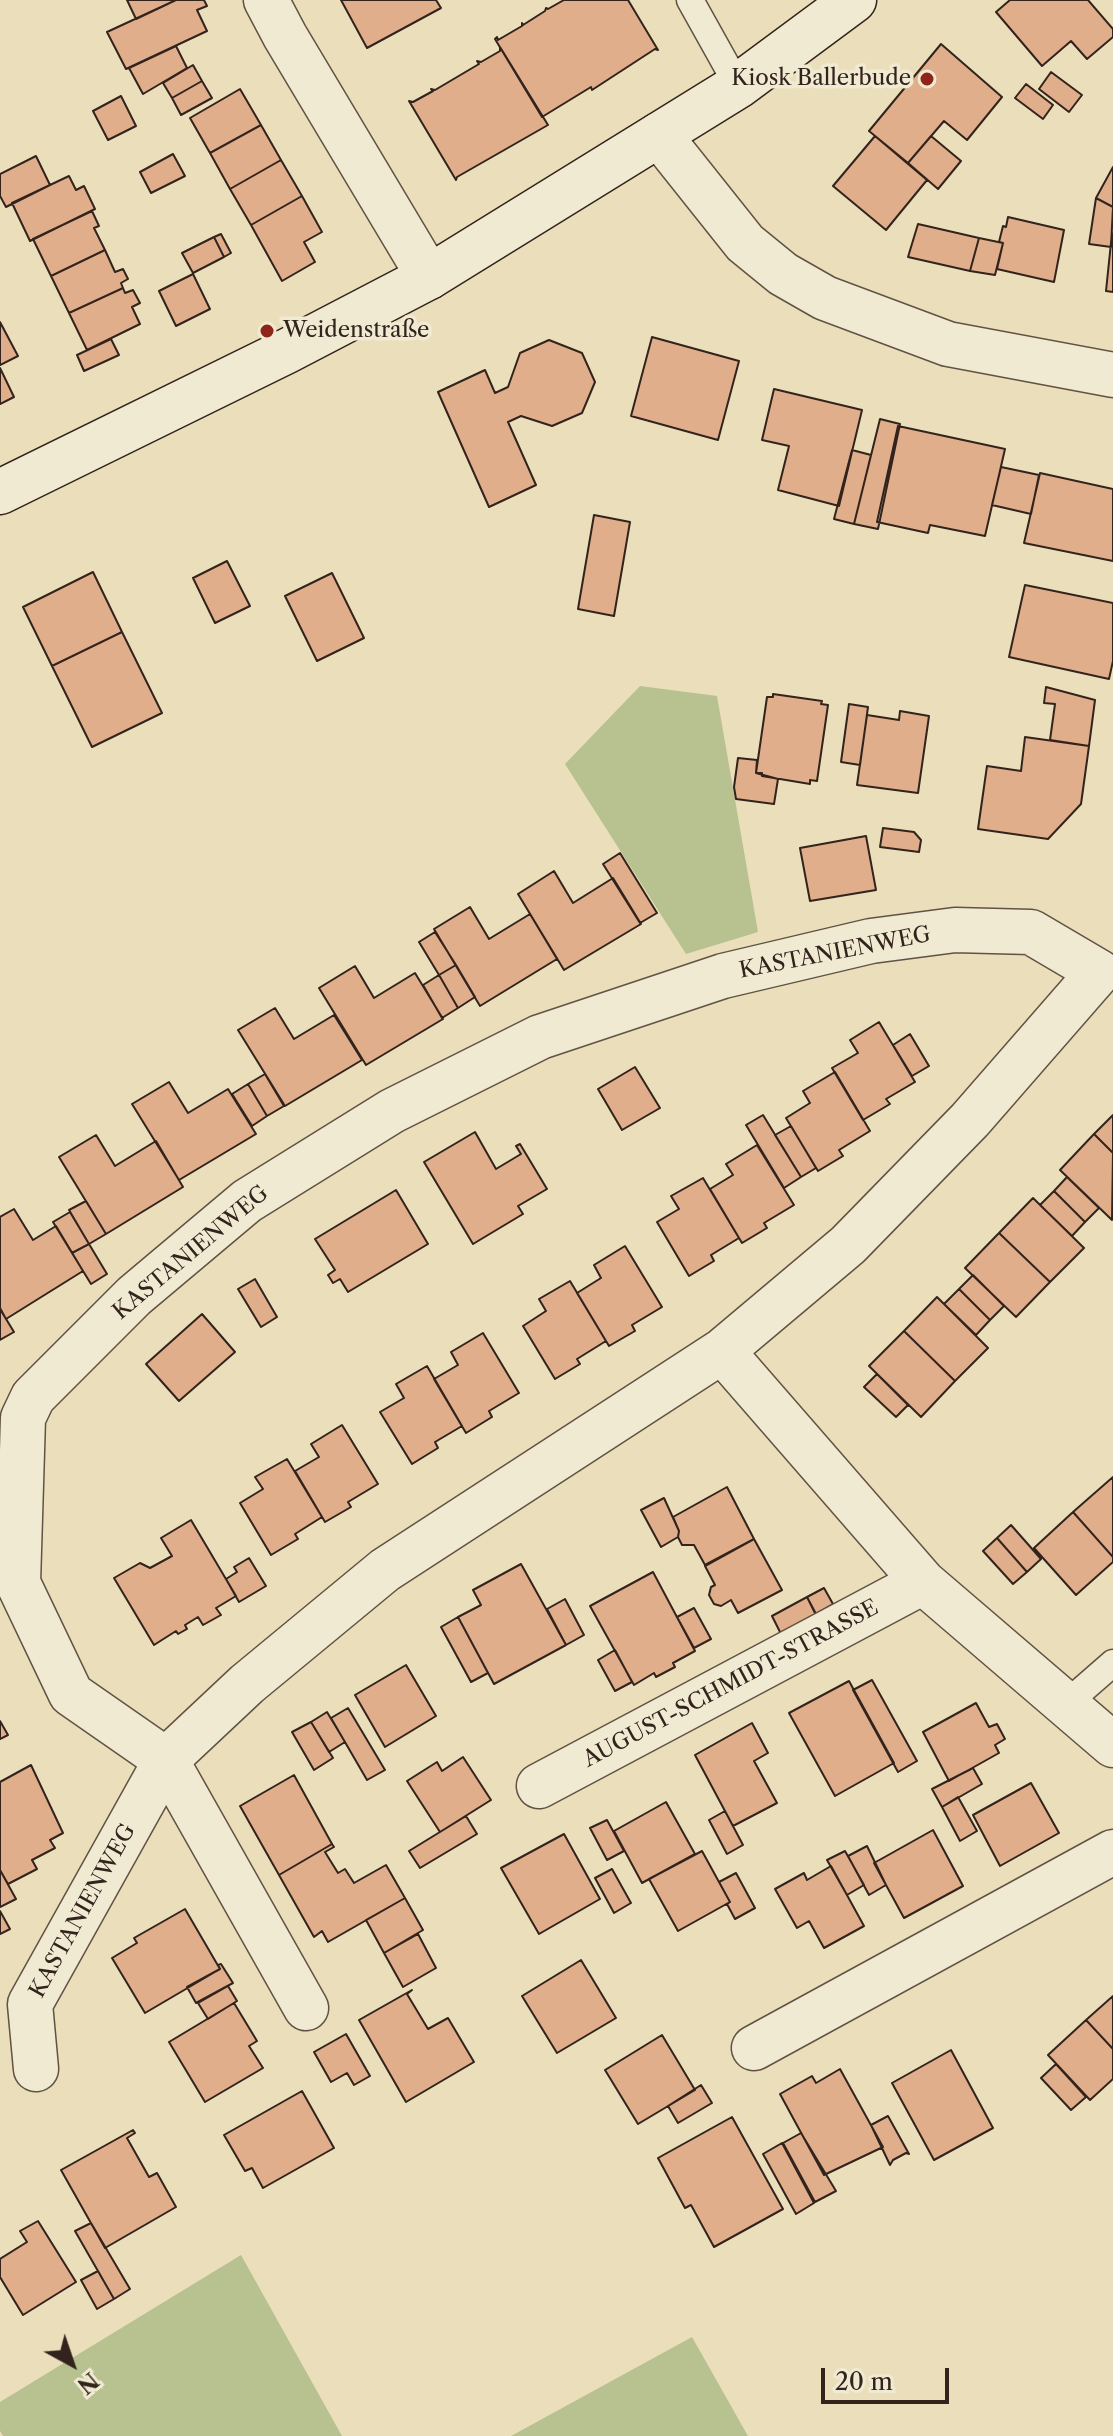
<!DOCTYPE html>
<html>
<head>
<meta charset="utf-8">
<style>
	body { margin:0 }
	#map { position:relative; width:1113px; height:2436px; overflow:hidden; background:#eadfba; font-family:"Libre Caslon Text",serif }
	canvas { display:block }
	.north { position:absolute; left:32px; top:2324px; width:80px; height:80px; -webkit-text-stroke:6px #f1ead2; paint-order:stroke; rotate:140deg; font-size:22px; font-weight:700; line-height:32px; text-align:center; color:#33231d }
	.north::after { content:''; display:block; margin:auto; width:28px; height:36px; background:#33231d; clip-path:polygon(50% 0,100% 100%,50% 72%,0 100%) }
	.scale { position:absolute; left:821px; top:2368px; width:128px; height:36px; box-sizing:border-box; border:4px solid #33231d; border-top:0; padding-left:10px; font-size:24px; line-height:28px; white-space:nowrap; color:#33231d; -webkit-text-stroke:6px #f1ead2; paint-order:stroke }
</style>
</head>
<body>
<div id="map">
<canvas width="1113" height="2436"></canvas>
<div class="north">N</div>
<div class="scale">20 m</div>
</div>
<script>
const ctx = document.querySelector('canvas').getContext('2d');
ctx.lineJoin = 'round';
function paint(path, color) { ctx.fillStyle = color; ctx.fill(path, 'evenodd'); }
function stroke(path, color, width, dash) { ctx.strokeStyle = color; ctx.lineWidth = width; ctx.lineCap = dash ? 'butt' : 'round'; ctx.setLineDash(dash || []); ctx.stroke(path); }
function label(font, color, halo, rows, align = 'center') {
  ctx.font = font + ' "Libre Caslon Text",serif'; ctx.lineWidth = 7; ctx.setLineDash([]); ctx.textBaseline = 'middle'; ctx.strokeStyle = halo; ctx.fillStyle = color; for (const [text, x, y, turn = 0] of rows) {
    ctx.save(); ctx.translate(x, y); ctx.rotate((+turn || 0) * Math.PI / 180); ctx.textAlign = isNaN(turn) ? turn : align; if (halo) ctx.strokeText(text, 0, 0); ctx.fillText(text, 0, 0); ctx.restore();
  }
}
paint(new Path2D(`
	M640,686L717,696L758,932L686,954L565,764Z
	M241,2255L342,2436H3L0,2431V2402Z
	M692,2337L748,2436H511Z`), '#b7c290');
const building = new Path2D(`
	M127,0H176L136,19Z
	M176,0H204L207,6L197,10L207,31L126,69L107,32Z
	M341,0H436L441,8L367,48Z
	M564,0H628L658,50L655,49L592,90L591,87L542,117L495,39L497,37L498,40L522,26V23L523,25L545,11L546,8L548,9Z
	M1010,0H1088L1113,29V37L1087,59L1071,41L1042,66L996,12Z
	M941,44L1002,97L967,140L944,121L908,163L869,131Z
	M176,46L187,68L143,94L129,68Z
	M500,47L548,125L457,177L456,180L409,101L413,102L433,91L431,89L435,90L479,64L477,61L481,62L500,51Z
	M193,65L202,81L172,98L163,83Z
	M1051,72L1082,95L1069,112L1039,89Z
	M202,81L212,98L181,115L172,98Z
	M1026,84L1053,105L1043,119L1015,98Z
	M240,89L261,125L210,153L190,118Z
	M121,96L136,126L108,140L93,111Z
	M261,125L281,160L230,189L210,153Z
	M875,136L927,180L886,230L833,186Z
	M931,136L961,161L938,189L908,163Z
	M173,154L185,176L151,193L140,172Z
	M36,156L50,185L6,207L0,196V174Z
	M281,160L302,196L251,225L230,189Z
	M1113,167V207L1096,198Z
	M69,176L76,190L84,186L95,209L30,241L12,203Z
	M302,196L322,232L304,242L315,262L282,281L251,225Z
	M1096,198L1113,207L1111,247L1089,244Z
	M92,211L99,226L94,228L105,250L51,276L33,239Z
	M1008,217L1064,230L1054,282L997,269L1003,243L999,242L1003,226L1006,227Z
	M918,224L979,238L970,271L908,257Z
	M1112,233L1113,234V292L1106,291Z
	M221,234L231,253L224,257L214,237Z
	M214,237L224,257L193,273L182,253Z
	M979,238L1003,243L995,275L970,271Z
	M105,250L115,272L123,269L128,279L121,283L123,288L69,313L51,276Z
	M193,274L210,309L176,326L159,291Z
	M123,288L125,293L133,290L140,303L132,307L140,324L87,350L69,313Z
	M0,322L18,356L0,365Z
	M652,337L739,361L718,440L631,416Z
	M111,339L119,355L84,371L77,355Z
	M549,340L582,353L595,382L582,413L552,426L521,416L508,422L536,485L489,507L438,392L485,370L495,393L508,387L520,353Z
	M0,368L14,397L0,404Z
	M774,389L862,410L839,506L778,490L789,446L762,440Z
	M880,419L900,424L878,529L854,524Z
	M898,426L1005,449L985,536L930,525L928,533L877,522Z
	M852,450L871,455L854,524L834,519Z
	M1001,467L1039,475L1031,514L992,505Z
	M1040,473L1113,489V561L1024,543Z
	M594,515L630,522L614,616L578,609Z
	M227,561L250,606L215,623L193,578Z
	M93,572L122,632L52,666L23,607Z
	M332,573L364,638L317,661L285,596Z
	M1025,585L1113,603V661L1109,679L1009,657Z
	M122,632L162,713L92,747L52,666Z
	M1046,687L1095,700L1089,746L1050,740L1055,704L1044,703Z
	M773,694L822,701L821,704L828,705L817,781L810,780V784L762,776V773H756L767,697H773Z
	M849,704L868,707L860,765L841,762Z
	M900,711L929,716L918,793L857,785L867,715L899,720Z
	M1025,737L1089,746L1081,804L1048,839L978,829L987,766L1021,771Z
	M738,758L757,760L756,773L778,779L774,804L736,799L734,787Z
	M883,828L914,832L921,840L919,852L880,847Z
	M866,836L876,890L810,901L800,848Z
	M620,853L657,913L640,923L603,864Z
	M554,871L573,903L613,878L641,924L564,970L518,894Z
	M470,907L489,939L530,914L557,959L480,1006L434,929Z
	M435,932L456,965L439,975L419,942Z
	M456,965L475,997L458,1008L439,975Z
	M355,966L374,998L415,973L443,1019L366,1065L319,988Z
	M439,975L458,1008L442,1018L423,985Z
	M275,1008L294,1039L334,1015L362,1060L285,1106L238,1030Z
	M879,1022L915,1082L886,1099L890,1104L863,1120L832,1068L858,1053L850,1040Z
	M910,1034L929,1066L912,1076L893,1045Z
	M635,1067L660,1108L622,1130L598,1089Z
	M835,1072L870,1131L839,1150L843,1156L818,1171L786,1118L810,1103L803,1091Z
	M265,1074L284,1106L267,1116L248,1084Z
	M169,1082L188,1113L228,1089L256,1134L179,1180L132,1104Z
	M248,1084L267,1116L252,1126L232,1094Z
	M763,1115L801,1177L784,1188L746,1125Z
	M1113,1115V1153L1094,1134Z
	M791,1126L816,1168L801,1177L775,1135Z
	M475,1132L496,1169L521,1154L516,1146L520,1144L547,1189L518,1206L523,1214L473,1244L424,1162Z
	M1094,1134L1113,1153L1112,1220L1060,1170Z
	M96,1135L115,1166L156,1141L183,1187L106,1234L59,1157Z
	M757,1145L794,1205L764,1223L767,1228L742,1243L710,1189L733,1175L726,1164Z
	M1067,1177L1099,1208L1085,1222L1054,1191Z
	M703,1178L739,1238L711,1255L714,1261L689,1276L657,1222L679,1209L671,1196Z
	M396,1190L428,1244L348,1292L340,1279L333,1283L328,1275L335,1270L315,1239Z
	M1054,1191L1085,1222L1072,1236L1040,1205Z
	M1033,1198L1084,1248L1050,1282L999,1233Z
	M86,1201L106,1234L89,1244L69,1210Z
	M14,1209L33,1240L56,1226L83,1271L6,1319L0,1308V1217Z
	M70,1212L89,1244L72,1253L53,1222Z
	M999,1233L1050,1282L1016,1317L965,1268Z
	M89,1244L107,1274L91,1284L72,1253Z
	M625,1246L662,1307L632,1325L635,1331L609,1346L577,1293L601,1278L594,1265Z
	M973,1275L1004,1306L990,1320L959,1289Z
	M255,1279L277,1317L261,1327L238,1289Z
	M570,1281L606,1341L577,1359L580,1364L555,1379L523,1326L546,1311L539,1299Z
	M959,1289L990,1320L976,1335L944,1304Z
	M937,1297L988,1348L955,1381L904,1331Z
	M0,1309L14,1332L0,1340Z
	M202,1314L235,1352L179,1401L146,1364Z
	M904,1331L955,1381L921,1417L869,1366Z
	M483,1333L519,1393L489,1411L492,1417L466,1433L434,1379L458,1365L451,1352Z
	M427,1366L462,1426L435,1442L438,1448L412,1464L380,1412L404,1398L396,1384Z
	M877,1374L908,1405L896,1417L864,1387Z
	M342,1425L378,1484L348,1502L351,1507L325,1522L295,1471L319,1457L311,1444Z
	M287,1459L322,1517L295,1534L298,1539L271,1555L240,1503L263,1489L255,1477Z
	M1113,1477V1557L1073,1512Z
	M727,1487L754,1539L705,1565L694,1545H682L678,1537L679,1531L673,1517Z
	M664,1498L679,1531L678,1537L661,1547L641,1510Z
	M1073,1512L1113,1557V1562L1076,1595L1034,1548Z
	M191,1520L236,1596L216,1608L221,1615L203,1625L198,1617L185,1625L187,1629L178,1634L176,1631L154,1645L114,1578L140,1563L150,1568L172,1556L161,1538Z
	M1011,1525L1041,1559L1027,1572L997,1538Z
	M997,1538L1027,1572L1013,1584L983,1551Z
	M754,1539L782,1590L738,1613L731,1600L721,1606L714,1604L709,1595L711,1587L715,1585L705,1566Z
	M249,1558L266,1586L239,1602L226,1579L237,1572L234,1567Z
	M521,1564L566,1645L494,1684L458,1617L481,1605L473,1590Z
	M653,1572L695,1651L673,1663L675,1667L656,1677L654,1673L634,1685L590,1606Z
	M824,1588L833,1604L816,1614L807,1597Z
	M807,1597L816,1615L781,1634L772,1616Z
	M565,1599L584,1635L566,1645L547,1609Z
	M694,1608L711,1639L694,1648L677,1617Z
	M458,1617L488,1673L471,1682L441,1627Z
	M615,1650L632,1682L615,1691L598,1660Z
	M406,1665L436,1716L385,1747L355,1695Z
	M872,1680L917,1761L898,1772L853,1690Z
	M849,1681L894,1763L835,1796L789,1713Z
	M976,1703L989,1727L997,1724L1005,1739L995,1745L999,1753L949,1781L923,1732Z
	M348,1708L385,1770L367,1780L331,1718Z
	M327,1712L345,1742L329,1752L311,1722Z
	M0,1721L8,1735L0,1739Z
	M311,1722L333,1758L314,1770L292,1732Z
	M752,1723L768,1753L754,1761L777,1803L733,1826L695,1755Z
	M463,1757L491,1800L440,1832L407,1781L437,1762L442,1771Z
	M31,1765L63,1833L50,1840L55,1848L32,1860L37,1869L8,1884L0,1870V1782Z
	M973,1768L982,1784L942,1807L932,1789Z
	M294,1775L332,1844L279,1875L240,1806Z
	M1031,1783L1059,1833L1000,1866L973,1815Z
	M958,1797L977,1831L960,1841L942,1807Z
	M666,1802L695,1854L642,1883L614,1831Z
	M725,1811L743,1845L727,1854L709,1820Z
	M466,1816L477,1834L420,1868L409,1851Z
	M607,1820L624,1851L607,1860L590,1828Z
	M933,1830L963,1886L904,1918L874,1863Z
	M564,1834L600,1899L539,1934L501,1868Z
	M332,1844L334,1847L325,1852L338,1873L345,1869L354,1883L386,1865L405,1898L328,1942L322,1931L314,1937L279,1875Z
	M867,1846L886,1885L869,1895L848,1856Z
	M702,1851L730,1902L678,1931L649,1879Z
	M845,1851L864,1885L847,1895L827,1860Z
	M831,1866L864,1926L824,1948L809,1921L797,1928L775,1889L804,1873L807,1880Z
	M612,1869L631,1903L614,1913L595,1878Z
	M0,1870L16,1899L0,1907Z
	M736,1873L755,1908L735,1919L727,1904L730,1902L719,1882Z
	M405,1898L423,1930L384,1953L366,1920Z
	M185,1909L220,1969L145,2013L112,1958L137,1943L134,1938Z
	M0,1911L10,1929L0,1934Z
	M418,1934L436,1968L403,1987L384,1953Z
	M581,1960L616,2018L557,2053L522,1996Z
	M221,1964L233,1983L196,2003L187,1987L220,1969L218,1965Z
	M228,1986L237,2001L208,2019L198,2003Z
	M412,1990L407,1994L428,2029L448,2018L474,2062L406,2102L359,2020Z
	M1113,1996V2049L1086,2020Z
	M234,2003L257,2041L249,2046L263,2068L205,2102L169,2042Z
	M1086,2020L1113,2049V2079L1090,2100L1048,2055Z
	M346,2034L370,2076L354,2085L347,2073L331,2082L314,2052Z
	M662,2035L695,2090L638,2124L605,2070Z
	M951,2050L993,2128L934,2160L892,2083Z
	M1056,2064L1086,2097L1071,2110L1041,2078Z
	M840,2069L883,2147L824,2175L780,2094L812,2076L816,2083Z
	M701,2085L712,2103L678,2123L668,2106Z
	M302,2091L334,2148L263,2188L252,2168L245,2171L224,2135Z
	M888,2116L909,2154L906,2153L893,2160L890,2165L871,2125Z
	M732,2117L783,2209L714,2247L691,2205L685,2208L658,2158Z
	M133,2130L135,2133L127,2138L149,2177L157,2173L176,2207L105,2248L61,2170Z
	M801,2133L836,2191L815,2202L783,2143Z
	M782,2143L814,2203L796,2214L763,2154Z
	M38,2221L76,2282L23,2315L0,2277V2259L27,2242L20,2231Z
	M91,2223L130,2289L114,2299L75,2231Z
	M98,2271L114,2299L97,2309L81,2280Z`);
paint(building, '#e0ae8b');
stroke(building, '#33231d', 2);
const lane = new Path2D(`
	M690,0L738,86
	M1066,1704L1113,1663`);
const street = new Path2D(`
	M266,0L285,36L429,277
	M659,135L745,243L783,274L825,298L948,344L1113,375
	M955,930L1031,932L1099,972L970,1120L848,1245L722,1351L385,1570L247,1684L166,1760L71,1694L18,1583L23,1418L33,1397L134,1296L247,1201L392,1111L540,1037L723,976L871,941Z
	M722,1351L923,1582L1113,1745
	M539,1786L923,1582
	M754,2048L1113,1852
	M36,2069L30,2004L166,1760L306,2008`);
const secondary = new Path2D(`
	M0,492L287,351L429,277L738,86L854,0`);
stroke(lane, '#615244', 29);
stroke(street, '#615244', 47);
stroke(secondary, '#33231d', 47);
stroke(lane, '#f1ead2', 26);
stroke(street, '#f1ead2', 44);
stroke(secondary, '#f1ead2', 44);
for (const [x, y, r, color] of [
	[927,79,8,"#8f2418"],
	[267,331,8,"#8f2418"]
]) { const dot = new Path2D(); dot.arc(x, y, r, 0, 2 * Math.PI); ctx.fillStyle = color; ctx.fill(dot); stroke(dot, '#f1ead2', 3); }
label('22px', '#33231d', '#f1ead2', [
	["Kiosk Ballerbude",911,79],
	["Weidenstraße",283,331,"left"]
], 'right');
label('22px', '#33231d', '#f1ead2', [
	["KASTANIENWEG",835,953,-11],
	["KASTANIENWEG",191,1253,-40],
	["AUGUST-SCHMIDT-STRASSE",731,1684,-28],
	["KASTANIENWEG",83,1911,-61]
]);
</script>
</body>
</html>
